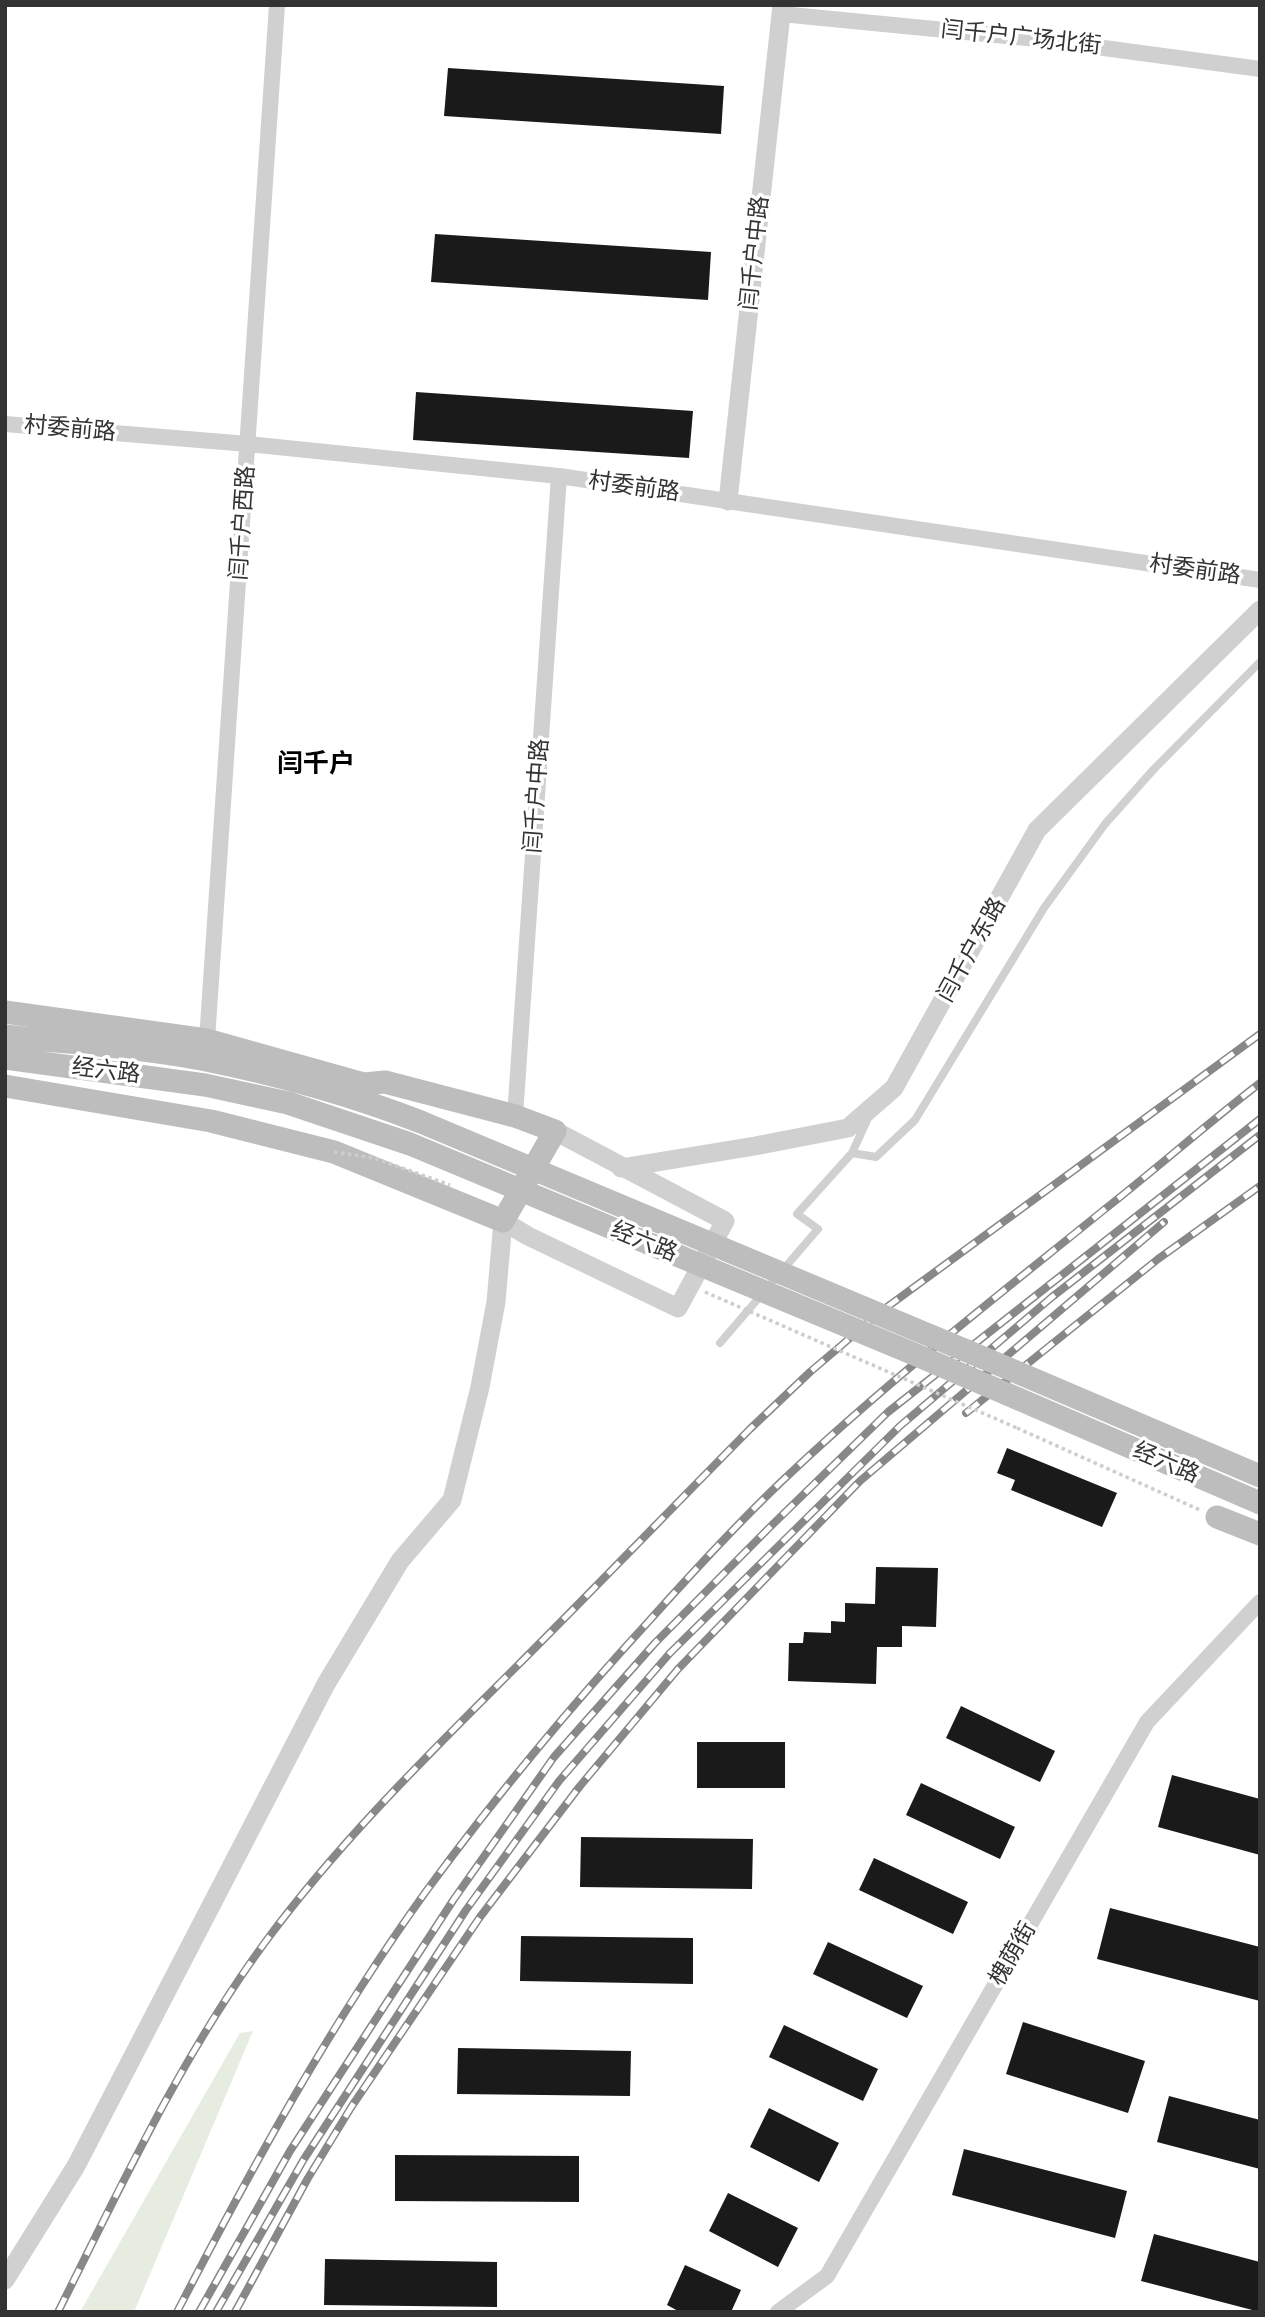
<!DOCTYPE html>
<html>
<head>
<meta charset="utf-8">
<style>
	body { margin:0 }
	#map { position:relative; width:1265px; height:2317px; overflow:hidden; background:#fff; font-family:"Work Sans",sans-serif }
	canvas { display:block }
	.frame { position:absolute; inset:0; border:7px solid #333; pointer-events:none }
</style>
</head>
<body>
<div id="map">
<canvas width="1265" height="2317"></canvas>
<div class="frame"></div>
</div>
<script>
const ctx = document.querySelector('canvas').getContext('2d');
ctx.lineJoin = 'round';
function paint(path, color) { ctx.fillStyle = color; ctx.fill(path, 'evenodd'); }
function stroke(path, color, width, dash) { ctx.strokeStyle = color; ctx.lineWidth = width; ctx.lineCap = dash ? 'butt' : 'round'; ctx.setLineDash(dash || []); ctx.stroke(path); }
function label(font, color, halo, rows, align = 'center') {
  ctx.font = font + ' "Work Sans","Noto Sans SC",sans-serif'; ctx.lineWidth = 7; ctx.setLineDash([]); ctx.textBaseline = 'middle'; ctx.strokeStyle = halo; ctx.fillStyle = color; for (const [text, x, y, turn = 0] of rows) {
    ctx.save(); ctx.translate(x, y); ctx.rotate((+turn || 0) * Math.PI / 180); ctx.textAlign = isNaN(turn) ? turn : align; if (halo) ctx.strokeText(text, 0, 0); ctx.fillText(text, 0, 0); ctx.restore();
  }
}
paint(new Path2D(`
	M253,2031L134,2312H80L240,2033Z`), '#e6ecdf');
paint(new Path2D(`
	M448,68L724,86L721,134L444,116Z
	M435,234L711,252L708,300L431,282Z
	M416,392L693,411L689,458L413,440Z
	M1007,1448L1117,1493L1102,1527L1011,1490L1015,1480L997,1473Z
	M876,1567L938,1568L936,1627L902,1626V1647H877L876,1684L788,1681L789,1643H803L804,1632L831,1633V1621L845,1622V1603L875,1604Z
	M961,1706L1055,1751L1040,1782L946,1738Z
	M697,1742H785V1788H697Z
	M1172,1775L1260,1799V1855L1158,1827Z
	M921,1783L1015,1827L1000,1859L906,1815Z
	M581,1837L753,1839L752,1889L580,1887Z
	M874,1858L968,1902L953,1934L859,1890Z
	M1110,1908L1260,1947V2001L1097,1959Z
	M521,1936L693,1938V1984L520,1981Z
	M828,1942L923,1986L907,2018L813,1974Z
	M1023,2022L1145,2061L1128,2113L1006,2074Z
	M784,2025L878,2069L863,2101L769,2057Z
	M458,2048L631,2051L630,2096L457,2094Z
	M1169,2096L1260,2120V2169L1157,2142Z
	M769,2108L839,2143L819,2182L750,2147Z
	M964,2149L1127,2191L1115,2238L952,2195Z
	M395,2155L579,2156V2202L395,2201Z
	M728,2193L798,2228L778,2267L709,2231Z
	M1154,2234L1260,2262V2312L1141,2281Z
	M325,2259L497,2262V2307L324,2305Z
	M685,2265L741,2290L731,2312H680L667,2305Z`), '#1a1a1a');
stroke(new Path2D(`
	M1017,1428L1200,1510`), '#cdcdcd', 3.5, [3.5, 3.5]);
stroke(new Path2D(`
	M852,1153L868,1118
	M720,1343L818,1229L797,1214L852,1153L876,1157L915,1120L1044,908L1105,824L1154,769L1260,662`), '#d0d0d0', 8);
stroke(new Path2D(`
	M781,14L1037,39L1260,69
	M5,424L248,444L559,476L1260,580
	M207,1040L277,5
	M515,1116L559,476
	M778,2312L827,2276L1147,1722L1260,1602`), '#d0d0d0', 16);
stroke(new Path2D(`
	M728,501L782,5
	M621,1168L755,1146L848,1128L894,1088L1037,830L1260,610
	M5,2280L76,2166L326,1684L400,1561L452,1500L480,1387L496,1302L503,1221L528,1236L678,1308L725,1221L555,1131`), '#d0d0d0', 19);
stroke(new Path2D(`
	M5,1012L207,1040L364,1084L385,1082L515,1116L555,1131L503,1221L334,1152L211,1121L5,1086
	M1217,1517L1260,1534`), '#bdbdbd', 23);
const rail = new Path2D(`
	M966,1413L1158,1259L1260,1186
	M58,2312C121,2186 182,2055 266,1941C339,1842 428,1755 515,1668C594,1589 671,1509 750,1429L810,1372L883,1310L1260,1034
	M177,2312C252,2167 331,2023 427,1890C496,1796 570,1707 649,1621C691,1574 735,1526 781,1482C883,1385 995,1298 1105,1209C1157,1168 1207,1124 1260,1083
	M199,2312L290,2151L454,1899L554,1757L655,1643L770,1527L888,1412L1260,1119
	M216,2312L304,2159L466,1910L559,1781L670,1653L900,1426L1052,1297L1260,1135
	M235,2312L308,2178L352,2106L480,1917L580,1786L678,1669L860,1481L1164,1222`);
stroke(rail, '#888', 8);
stroke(rail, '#fff', 5, [16]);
stroke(new Path2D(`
	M334,1152L374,1158L450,1185
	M705,1292L1017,1428`), '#cdcdcd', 3.5, [3.5, 3.5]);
stroke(new Path2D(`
	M5,1036C70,1043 137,1047 201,1059C276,1074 349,1094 421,1122L986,1359L1260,1476
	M5,1058L205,1085L288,1103L410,1144L914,1354L1260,1503`), '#bdbdbd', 23);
label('23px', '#333', '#fff', [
	["闫千户广场北街",1021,38,6],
	["闫千户中路",755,253,-84],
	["村委前路",70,429,5],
	["村委前路",634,487,8],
	["闫千户西路",243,523,-86],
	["村委前路",1195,570,8],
	["闫千户中路",537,796,-86],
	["闫千户东路",972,950,-61],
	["经六路",106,1071,7],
	["经六路",644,1242,22],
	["经六路",1166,1463,23],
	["槐荫街",1013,1954,-60]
]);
label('bold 26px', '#000', '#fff', [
	["闫千户",316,764]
]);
</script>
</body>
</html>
